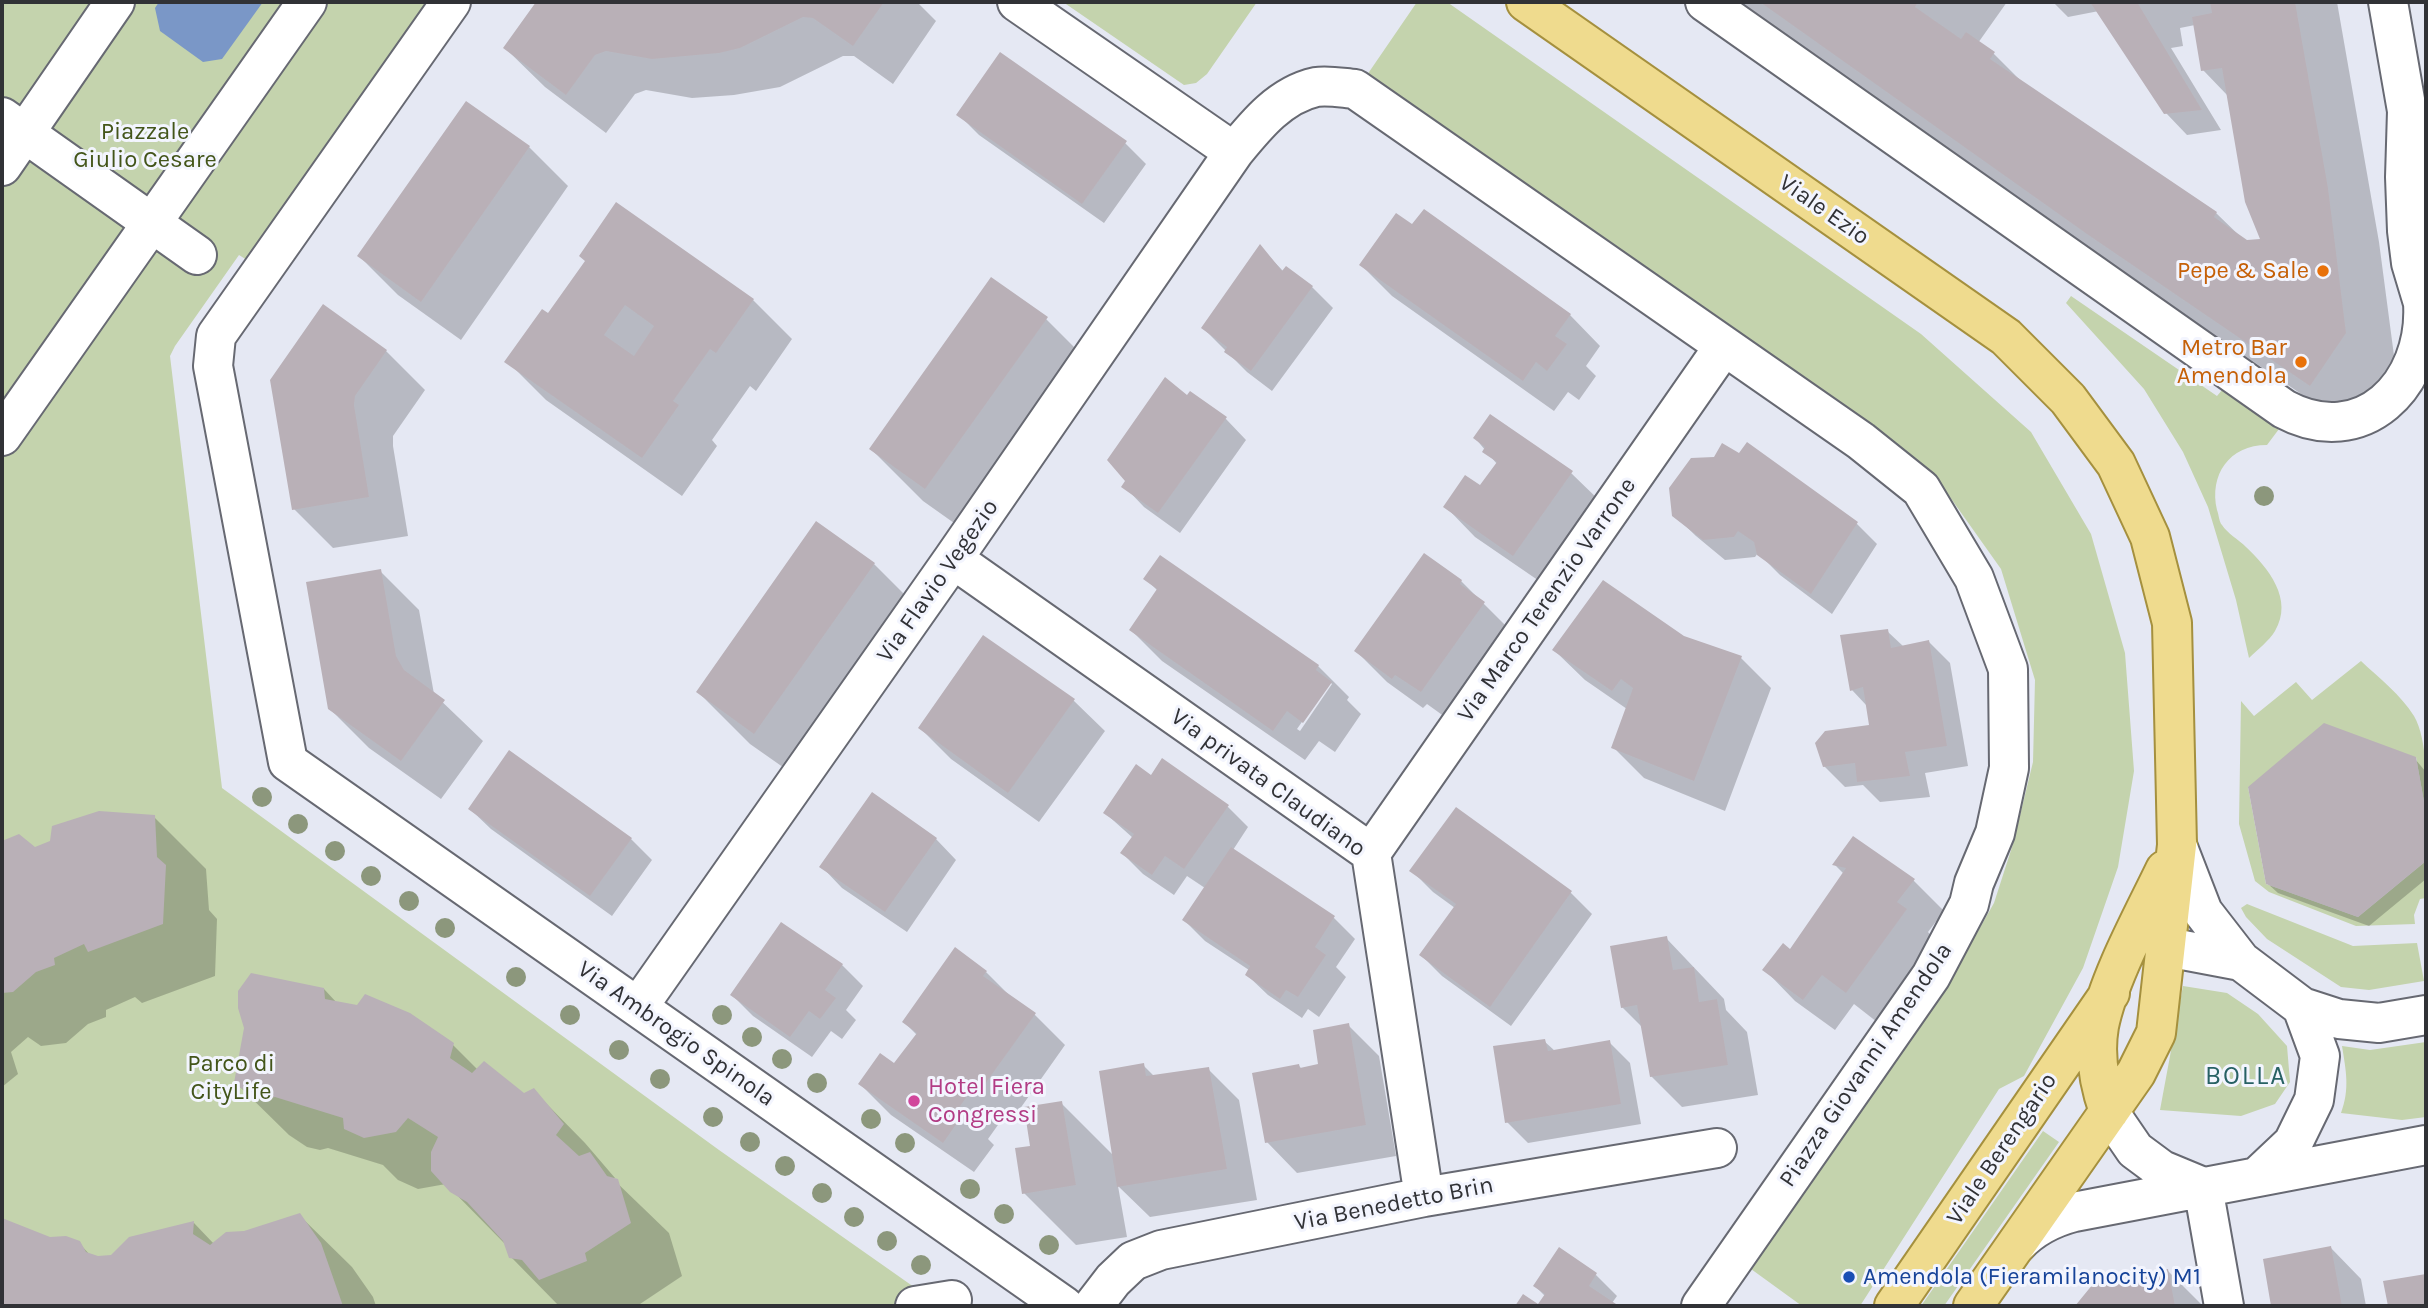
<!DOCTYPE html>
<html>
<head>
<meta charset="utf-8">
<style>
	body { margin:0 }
	#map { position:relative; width:2428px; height:1308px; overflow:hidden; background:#e5e8f3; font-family:Karla,sans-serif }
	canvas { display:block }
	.frame { position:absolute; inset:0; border:4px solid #313236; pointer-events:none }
</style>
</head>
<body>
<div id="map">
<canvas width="2428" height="1308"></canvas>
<div class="frame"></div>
</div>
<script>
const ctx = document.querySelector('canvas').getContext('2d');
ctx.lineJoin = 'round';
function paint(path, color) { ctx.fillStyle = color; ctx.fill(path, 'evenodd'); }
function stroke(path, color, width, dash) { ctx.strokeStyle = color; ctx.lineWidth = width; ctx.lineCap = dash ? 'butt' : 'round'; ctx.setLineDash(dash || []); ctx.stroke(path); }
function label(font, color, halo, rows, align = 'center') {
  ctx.font = font + ' Karla,sans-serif'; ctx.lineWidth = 6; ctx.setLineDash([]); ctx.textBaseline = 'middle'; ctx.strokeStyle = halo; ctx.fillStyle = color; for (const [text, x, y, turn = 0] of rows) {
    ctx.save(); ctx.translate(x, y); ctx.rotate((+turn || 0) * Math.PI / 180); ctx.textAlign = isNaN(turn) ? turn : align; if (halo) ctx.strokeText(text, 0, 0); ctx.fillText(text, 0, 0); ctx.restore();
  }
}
paint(new Path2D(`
	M2,2H428L247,260L239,255L175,346L170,356L222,788L719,1150L941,1306H2Z
	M1063,2H1257L1207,74L1196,83L1184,85Z
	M1417,2H1447L1921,334L2031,432L2091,534L2125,653L2134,771L2118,867L2083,968L2024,1076L1999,1089L1860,1306H1802L1751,1269L1946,987L1994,903L2013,844L2033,762L2035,680L2001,569L1935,476L1855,416L1367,75Z
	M2071,296L2217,396L2222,390L2279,429L2267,445C2229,445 2209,475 2217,510C2219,515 2219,522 2222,525C2227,533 2239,540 2246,547C2268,568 2294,599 2275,631C2269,641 2258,649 2249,658L2236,600L2208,507L2183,452L2144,389L2066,303Z
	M2361,661C2379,678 2401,695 2414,716C2428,740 2426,786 2426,813L2416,757L2248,787L2266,884L2358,917L2426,861V898L2420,899L2414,915L2415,924L2356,926L2269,892L2255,881L2239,824L2241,701L2254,716L2296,682L2312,700Z
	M2247,904L2353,946L2417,943L2424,981L2369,990L2341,987L2267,939L2246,917L2241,908Z
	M2183,986L2227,993L2258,1014L2287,1046L2290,1082L2275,1104L2241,1116L2160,1110Z
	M2426,1042V1117L2402,1120L2341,1113C2350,1089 2346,1071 2342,1046L2370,1050Z
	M2043,1131L2059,1142L1944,1306H1921Z`), '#c4d3ad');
paint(new Path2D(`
	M159,2H263L222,59L203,62L160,31L155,8Z`), '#7a97c7');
paint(new Path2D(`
	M538,2H917L936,21L893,84L854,56H843L780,87L734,95L692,98L646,90L635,94L606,133L545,87L505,48Z
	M1740,2H2007L1978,43L1994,54L2024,84L2216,213L2246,242L2263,240L2228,96L2203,70L2195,25L2180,28L2183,46L2171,48L2221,130L2187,135L2166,113L2099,11L2068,17L2053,2H2337L2379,242L2398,386L2363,436L2142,286Z
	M958,114L1125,143L1146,164L1104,223L979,135Z
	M529,147L568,186L461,340L398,295L359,256Z
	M1260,247L1284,272L1312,287L1333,308L1272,391L1247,372L1203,328Z
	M587,261L753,300L792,339L756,391L750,386L712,440L717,446L682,496L546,400L507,361L549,316Z
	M1361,265L1570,315L1600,346L1586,366L1596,376L1579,400L1568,392L1554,411L1392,296Z
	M323,306L386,351L425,390L393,436V446L408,536L333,548L294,509Z
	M1046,319L1098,371L978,540L923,501L871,449Z
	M1188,398L1226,419L1246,440L1180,533L1144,507L1124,486Z
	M1475,438L1571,473L1602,503L1545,585L1475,537L1445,506L1480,488L1497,464Z
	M1674,515L1857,524L1877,544L1832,614L1780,575L1758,553L1755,557L1725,560L1696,536Z
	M874,564L926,616L807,784L750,744L698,692Z
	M380,571L419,610L434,694L483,741L441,799L369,748L329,708Z
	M1146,579L1318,666L1349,697L1347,700L1361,714L1335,752L1319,741L1305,760L1162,661L1131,630L1158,591ZM1330,682L1332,684L1300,731L1297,729Z
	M1461,581L1514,634L1452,722L1427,704L1423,708L1387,682L1356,651Z
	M1887,631L1904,647L1929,642L1950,663L1968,766L1925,773L1930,797L1880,802L1863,785L1845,787L1824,766L1871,726L1867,706L1852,690L1842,636Z
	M984,637L1074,701L1105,731L1039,822L951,759L920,728Z
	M1683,638L1741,658L1771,688L1725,811L1644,778L1613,747L1627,709L1585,680L1554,650Z
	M2415,759L2426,772V879L2369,926L2278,893L2267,883Z
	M1151,777L1228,807L1248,827L1233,850L1334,918L1355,939L1336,967L1346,977L1319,1017L1308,1009L1302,1018L1268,995L1247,975L1249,970L1205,941L1184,920L1205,888L1187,876L1174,895L1143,874L1122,853L1133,838L1105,813Z
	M470,809L631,839L652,860L612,916L491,829Z
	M1456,810L1571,893L1592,914L1511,1026L1442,976L1421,955L1455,908L1433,892L1412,871Z
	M154,817L206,869L209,910L217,919L215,976L142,1003L135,997L106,1010V1017L88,1024L66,1043L41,1046L28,1037L11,1052L18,1074L2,1087V843L19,836L35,849Z
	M936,839L956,860L907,932L842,888L822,867Z
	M1834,864L1913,880L1944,911L1928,932L1936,941L1877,1022L1854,1004L1835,1030L1795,1001L1765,970L1791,951L1844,874Z
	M1666,938L1724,999L1726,1010L1747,1032L1758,1095L1682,1107L1651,1076L1642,1027L1622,1007Z
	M842,965L863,986L846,1010L856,1020L842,1039L831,1031L812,1057L753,1016L732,995Z
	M986,972L1011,997L1035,1015L1065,1045L1017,1113L1010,1108L988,1139L994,1145L974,1172L891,1115L860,1084L895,1066L917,1035L904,1022Z
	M324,989L337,1003L453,1045L478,1070L524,1095L533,1090L585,1143L615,1178L613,1179L669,1233L682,1276L637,1306H559L511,1257L505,1244L446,1184L418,1189L398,1180L383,1165L328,1148L320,1150L307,1147L289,1135L236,1083Z
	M1348,1025L1379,1056L1396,1156L1297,1173L1267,1142L1299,1066L1302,1069L1320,1065Z
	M1544,1041L1555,1051L1609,1042L1630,1063L1641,1124L1528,1143L1507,1122Z
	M1143,1065L1155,1077L1208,1069L1239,1100L1257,1200L1150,1217L1118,1186L1127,1237L1076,1245L1024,1193L1032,1147L1061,1103L1114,1156Z
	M299,1215L352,1267L373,1297L376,1306H2V1219L50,1239L79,1243L91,1256L98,1257L112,1256L194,1223L214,1244Z
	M2331,1248L2361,1279L2366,1306H2273L2265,1261Z
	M2168,1271L2203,1306H2077L2094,1286Z
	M1596,1275L1617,1296L1612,1303L1616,1306H1539L1545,1296L1535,1286Z`), '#0003');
paint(new Path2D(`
	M536,2H884L853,46L813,18L803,17L740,48L719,53L652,59L606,51L595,55L566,95L503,48Z
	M1760,2H1918L1915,7L1961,39L1966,32L1995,52L1990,59L2217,212L2214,217L2247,240L2260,239L2245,202L2222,68L2201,71L2192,17L2212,13L2210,2H2295L2328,188L2346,333L2310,386L2087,234Z
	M2090,2H2137L2202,110L2164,114Z
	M1000,52L1127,141L1082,204L956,115Z
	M466,101L530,146L421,302L357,256Z
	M616,202L754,299L716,353L710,349L673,401L679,405L642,458L504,362L542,309L548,313L585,261L579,256ZM625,305L654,326L634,356L604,335Z
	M1424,209L1571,314L1555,336L1567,344L1547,371L1536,362L1523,381L1359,265L1396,213L1412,224Z
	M1260,244L1282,271L1286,266L1313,286L1251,371L1224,352L1227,347L1201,328Z
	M991,277L1048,317L925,489L869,449Z
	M323,304L387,350L355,396L354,405L369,497L292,510L270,380Z
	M1165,377L1187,395L1190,391L1227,417L1158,513L1121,487L1125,481L1107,460Z
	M1490,414L1573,471L1513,556L1443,507L1465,475L1480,485L1497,462L1482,452L1485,447L1473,438Z
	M1747,442L1858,522L1811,594L1757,555L1754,542L1738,531L1734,537L1703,540L1672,516L1669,488L1691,458L1714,457L1722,443L1739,453Z
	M816,521L875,563L754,734L696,692Z
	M1424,553L1462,580L1460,584L1485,602L1421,692L1395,675L1392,679L1354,651Z
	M1160,555L1319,665L1316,670L1332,682L1303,723L1287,711L1273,731L1129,630L1157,589L1143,579Z
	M381,569L396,656L404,670L445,700L401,761L328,709L306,582Z
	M1603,580L1684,636L1742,656L1694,781L1611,748L1633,688L1621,679L1612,691L1552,650Z
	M1888,629L1891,648L1929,640L1947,746L1905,752L1910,776L1857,782L1855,763L1823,767L1815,743L1825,731L1869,725L1863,687L1850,691L1840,635Z
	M983,635L1075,699L1008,793L918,728Z
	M2324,723L2416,757L2426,813V861L2358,917L2266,884L2248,787Z
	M509,750L632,838L590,896L468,809Z
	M1162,758L1229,805L1184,869L1165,856L1152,875L1120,853L1134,834L1103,813L1136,764L1151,775Z
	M872,792L937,838L885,912L819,867Z
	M1456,807L1572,891L1490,1007L1419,955L1456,904L1409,871Z
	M99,811L155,815L157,857L166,865L163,924L88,952L84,944L54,958L55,965L36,972L13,992L2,993V841L19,834L35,847L50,841L52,826Z
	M1853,836L1915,879L1897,902L1907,909L1846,993L1822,975L1803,1000L1762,970L1783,943L1790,949L1846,868L1832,865Z
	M1231,847L1335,916L1315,947L1326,955L1298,997L1286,990L1280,999L1245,975L1250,966L1182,920Z
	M781,922L843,964L825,990L836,998L820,1019L809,1011L790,1037L730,995Z
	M1667,936L1673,970L1694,967L1699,1002L1717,999L1728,1065L1650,1077L1637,1005L1621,1008L1610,946Z
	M955,947L987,971L983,976L1036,1013L985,1084L979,1079L958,1109L964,1113L943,1143L858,1084L880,1053L894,1063L917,1033L902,1022Z
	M251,973L324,988L325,999L357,1005L365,994L410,1013L454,1043L450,1058L472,1073L484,1061L524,1093L534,1088L564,1124L556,1135L579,1156L590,1152L607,1176L618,1179L631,1223L585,1253L587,1261L539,1280L522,1260L509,1258L503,1241L467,1202L450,1192L431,1171V1152L438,1137L408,1118L396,1132L364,1138L344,1129L343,1118L275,1097L267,1099L253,1096L234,1083L244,1028L238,1008V991Z
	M1349,1023L1366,1125L1265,1143L1252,1073L1299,1064L1300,1068L1318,1064L1313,1030Z
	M1545,1039L1548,1051L1610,1040L1621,1104L1505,1123L1493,1046Z
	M1144,1063L1146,1076L1209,1067L1227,1169L1117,1187L1099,1071Z
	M1062,1101L1076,1185L1022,1194L1015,1148L1030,1146L1024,1107Z
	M300,1213L321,1243L343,1306H2V1218L50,1237L66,1236L80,1241L86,1252L98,1256L111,1255L129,1237L194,1221L193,1234L210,1245L226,1232L244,1231Z
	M2331,1246L2342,1306H2271L2263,1259Z
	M1559,1247L1597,1273L1589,1286L1619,1306H1515L1523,1294L1538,1304L1545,1294L1533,1286Z
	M2168,1269L2175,1306H2075L2093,1284Z
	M2426,1274V1306H2388L2383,1281Z`), '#b9b0b7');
const minor = new Path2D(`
	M451,2L216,336L213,366L288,762L1064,1306
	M1017,2L1234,152
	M1705,2L2284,409C2362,451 2428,385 2423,303
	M2388,2L2407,111L2405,177L2407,231L2411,263L2426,313
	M2,117L197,255
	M2,166L115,2
	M2,436L307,2
	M953,559L1371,853L1424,1197
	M2177,845L2203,912L2241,961L2302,1007L2339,1019L2379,1023L2426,1015
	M1371,853L1724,346
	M2167,947L2241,961
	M638,1007L953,559L1234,152C1256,125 1280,95 1316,87C1328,85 1343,88 1355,89L1861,441L1921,489L1974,578L2008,669L2009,768L1995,833L1974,883L1969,904L1931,976L1701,1306
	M2109,1112L2135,1150L2162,1170L2203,1187
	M2258,1176L2293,1143L2314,1100L2320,1056L2302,1007
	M2203,1187L2224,1306
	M2017,1244C2033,1227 2051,1218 2074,1212L2426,1145
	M915,1306L952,1300
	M1093,1306L1113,1280L1133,1261L1161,1250L1424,1197L1717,1148`);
const major = new Path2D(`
	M1526,2L2006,337L2068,399L2116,464L2150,537L2172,623L2177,845L2156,1033L2136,1073L1973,1306
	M2109,1112C2099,1084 2094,1055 2099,1026C2109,977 2143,916 2165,870
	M1894,1306L2110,993`);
stroke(minor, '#676972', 42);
stroke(major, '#a5903e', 42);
stroke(minor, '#fff', 38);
stroke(major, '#efdb8e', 38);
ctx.fillStyle = '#8c977c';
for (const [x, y] of [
	[2264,496],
	[262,797],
	[298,824],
	[335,851],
	[371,876],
	[409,901],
	[445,928],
	[516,977],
	[570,1015],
	[722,1015],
	[752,1037],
	[619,1050],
	[782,1059],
	[660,1079],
	[817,1083],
	[713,1117],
	[871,1119],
	[750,1142],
	[905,1143],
	[785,1166],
	[970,1189],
	[822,1193],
	[1004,1214],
	[854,1217],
	[887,1241],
	[1049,1245],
	[921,1265]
]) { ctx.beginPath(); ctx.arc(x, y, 10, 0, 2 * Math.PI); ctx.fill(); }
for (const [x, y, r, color] of [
	[2323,271,7,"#e8710a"],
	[2301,362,7,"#e8710a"],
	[914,1101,7,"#d1479c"],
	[1849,1277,7,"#1a4fb4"]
]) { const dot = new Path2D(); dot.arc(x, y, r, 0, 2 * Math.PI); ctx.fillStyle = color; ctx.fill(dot); stroke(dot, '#f3f5fe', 2.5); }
label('24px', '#43551a', '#f3f5fe', [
	["Piazzale",145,132],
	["Giulio Cesare",145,160],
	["Parco di",231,1064],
	["CityLife",231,1092]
]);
label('24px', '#313236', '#f3f5fe', [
	["Viale Ezio",1824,210,35],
	["Via Flavio Vegezio",938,581,-55],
	["Via Marco Terenzio Varrone",1547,600,-55],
	["Via privata Claudiano",1268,783,36],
	["Via Ambrogio Spinola",676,1034,35],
	["Piazza Giovanni Amendola",1866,1065,-56],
	["Viale Berengario",2002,1149,-56],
	["Via Benedetto Brin",1394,1204,-11]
]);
label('24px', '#c56008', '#f3f5fe', [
	["Pepe & Sale",2309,271],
	["Metro Bar",2287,348],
	["Amendola",2287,376]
], 'right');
label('24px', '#b23c85', '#f3f5fe', [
	["Hotel Fiera",928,1087],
	["Congressi",928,1115]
], 'left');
label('24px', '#164399', '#f3f5fe', [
	["Amendola (Fieramilanocity) M1",1863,1277]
], 'left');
ctx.letterSpacing = '2px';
label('26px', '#276164', '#f3f5fe', [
	["BOLLA",2246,1077]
]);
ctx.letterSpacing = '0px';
</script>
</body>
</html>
